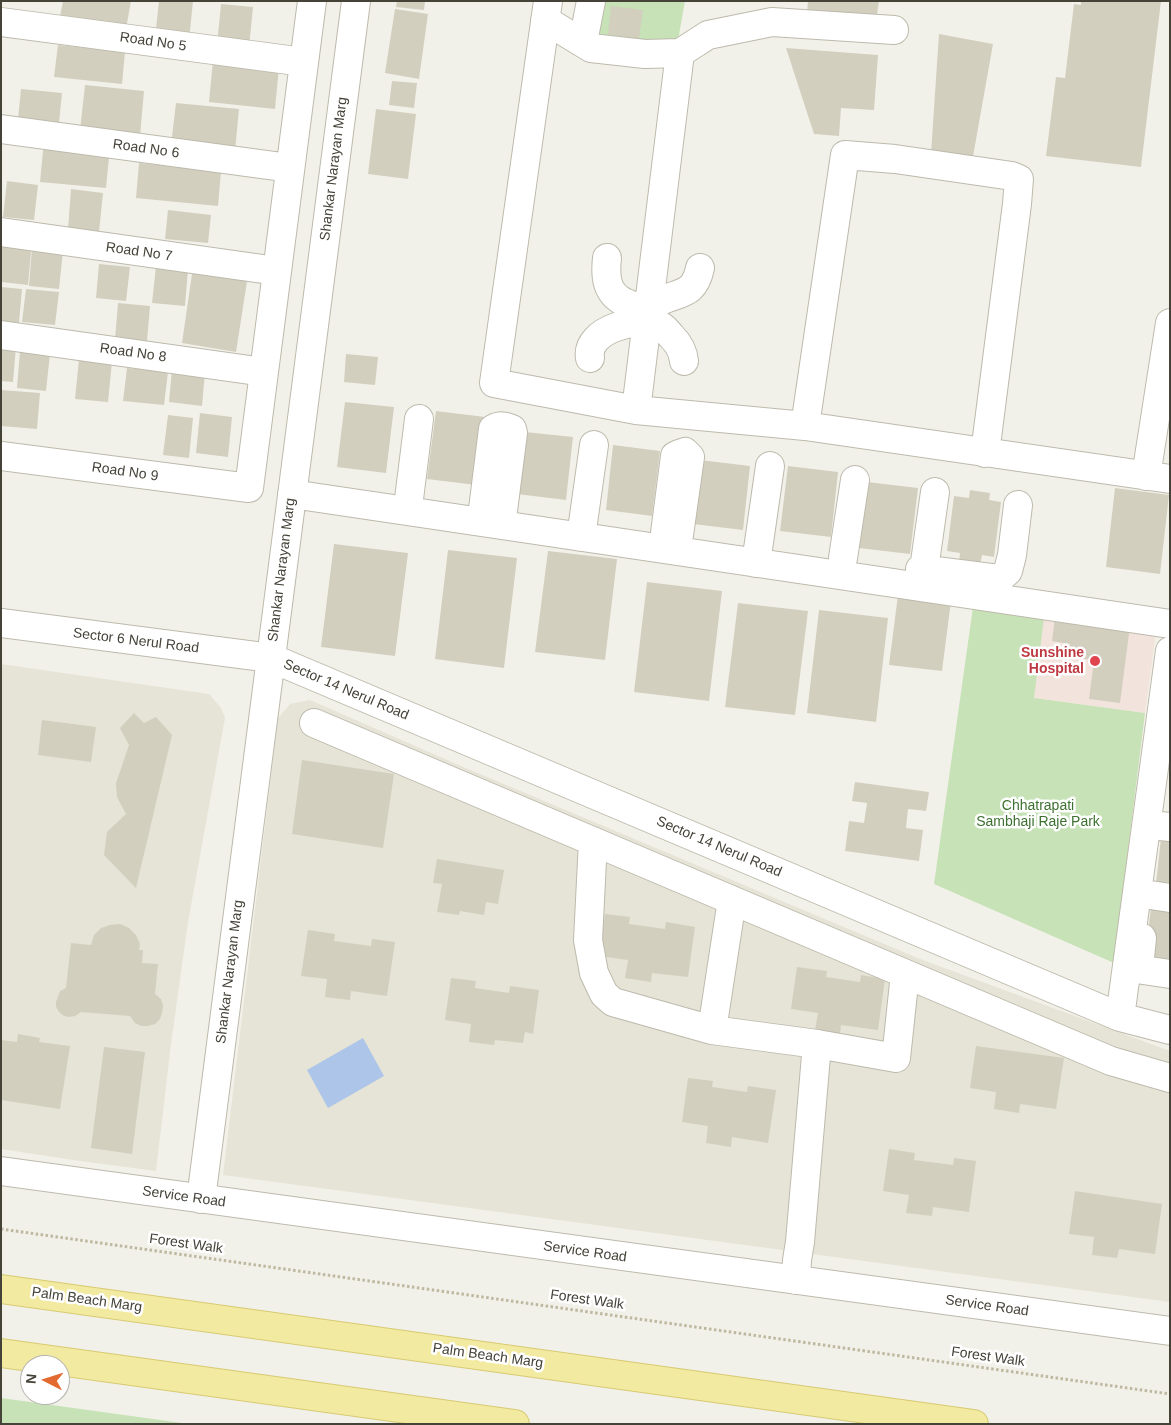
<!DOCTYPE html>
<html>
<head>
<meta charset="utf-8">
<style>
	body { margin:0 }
	#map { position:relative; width:1171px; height:1425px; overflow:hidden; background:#f2f1e9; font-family:Arial,sans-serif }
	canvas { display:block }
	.frame { position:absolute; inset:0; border:2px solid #454238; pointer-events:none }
	.north { position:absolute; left:20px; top:1355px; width:50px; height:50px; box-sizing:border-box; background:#fff; border:1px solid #b5b3af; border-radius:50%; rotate:275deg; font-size:14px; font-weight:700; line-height:20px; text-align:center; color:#454238 }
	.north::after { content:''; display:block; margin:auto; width:18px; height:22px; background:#e26a30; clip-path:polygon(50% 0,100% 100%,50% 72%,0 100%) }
</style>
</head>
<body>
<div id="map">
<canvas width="1171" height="1425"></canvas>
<div class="frame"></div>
<div class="north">N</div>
</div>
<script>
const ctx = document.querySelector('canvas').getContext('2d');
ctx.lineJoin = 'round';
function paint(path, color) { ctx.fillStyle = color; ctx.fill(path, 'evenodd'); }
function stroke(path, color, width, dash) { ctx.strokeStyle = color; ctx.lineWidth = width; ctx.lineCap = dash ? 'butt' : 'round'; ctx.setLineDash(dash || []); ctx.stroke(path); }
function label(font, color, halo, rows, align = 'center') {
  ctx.font = font + ' Arial,sans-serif'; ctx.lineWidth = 5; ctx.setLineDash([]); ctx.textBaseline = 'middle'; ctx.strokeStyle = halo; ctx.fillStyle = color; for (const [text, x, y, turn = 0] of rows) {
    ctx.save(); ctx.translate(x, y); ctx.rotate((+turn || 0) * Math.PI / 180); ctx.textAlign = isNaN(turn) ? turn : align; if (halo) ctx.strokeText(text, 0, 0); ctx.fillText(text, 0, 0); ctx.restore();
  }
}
paint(new Path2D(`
	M1,664L209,694L221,708L225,718L188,922L171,1044L156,1171L73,1160L1,1149Z
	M310,700L461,766L920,959L1170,1051V1302L223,1175L278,718L290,704Z`), '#e6e4d7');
paint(new Path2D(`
	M1045,610L1157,625L1145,713L1033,698Z`), '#f2e4dd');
paint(new Path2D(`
	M582,1H685L677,46L577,34Z
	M974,600L1045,610L1034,698L1145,713L1114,963L934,884Z
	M1,1398L189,1424H1Z`), '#c6e2b6');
paint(new Path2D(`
	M363,1038L384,1076L328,1108L307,1070Z`), '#acc5e8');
paint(new Path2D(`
	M63,1H131L126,29L60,16Z
	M159,1H193L189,41L155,38Z
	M397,1H425L424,10L396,7Z
	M808,1H879L876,21L807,13Z
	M1081,1H1161L1141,167L1046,156L1056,77L1065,78L1074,4L1081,5Z
	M221,4L253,7L249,48L217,45Z
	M611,6L643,10L639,39L608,34Z
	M395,9L428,14L419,79L385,73Z
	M939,34L993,44L972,162L931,153Z
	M58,45L125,52L122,84L54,77Z
	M786,48L878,55L874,110L841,108L839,136L814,134Z
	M213,60L279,67L275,109L209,102Z
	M392,81L417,83L414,108L389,105Z
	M85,85L144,91L140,136L80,130Z
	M21,89L62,93L58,133L17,129Z
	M176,103L239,109L235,151L171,145Z
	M376,109L416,114L408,179L368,174Z
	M44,141L110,148L106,188L40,182Z
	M139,163L221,171L218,206L136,198Z
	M7,181L38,185L34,220L3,217Z
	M71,189L103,193L99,232L68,229Z
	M168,210L211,215L208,243L165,239Z
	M1,239L32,242L28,285L1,282Z
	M32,248L63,251L59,289L29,286Z
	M99,264L130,267L126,301L96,298Z
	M156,266L188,269L185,306L152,303Z
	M193,267L248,275L236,352L182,343Z
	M1,287L22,289L19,323L1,321Z
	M26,289L59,292L55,325L22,322Z
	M118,303L150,306L147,342L115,339Z
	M1,345L16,346L13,382L1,381Z
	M20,351L50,354L46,391L17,388Z
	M346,354L378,357L375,385L344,382Z
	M79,359L112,362L108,402L75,399Z
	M127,368L168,372L164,405L123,401Z
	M172,369L205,372L202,406L169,402Z
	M1,390L40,393L37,429L1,426Z
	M345,402L394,407L386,473L337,467Z
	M436,411L485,417L476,485L427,479Z
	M200,413L232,417L228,457L196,453Z
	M168,415L193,418L189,458L163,455Z
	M525,432L573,437L566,500L517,494Z
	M613,445L660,451L652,516L606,510Z
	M700,460L750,466L743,530L693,524Z
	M788,466L838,472L831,537L780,531Z
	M867,482L918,488L910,554L859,548Z
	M1115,488L1169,495L1160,574L1106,567Z
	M970,490L990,493L989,500L1001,502L994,557L982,555L980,565L959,563L960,553L947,551L954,496L969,498Z
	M334,544L408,553L395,656L321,647Z
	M448,550L517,558L504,668L435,659Z
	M548,551L617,559L605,660L535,652Z
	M647,582L722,591L709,701L634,692Z
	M898,595L951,601L942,671L889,665Z
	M738,603L808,611L795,715L725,707Z
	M819,610L888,618L876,722L807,713Z
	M1055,617L1130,626L1120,703L1089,699L1094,660L1069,657L1070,644L1052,641Z
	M134,713L144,723L156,717L172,735L136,888L104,855L107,832L126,814L117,797L116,783L129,745L120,728Z
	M42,720L96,727L91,762L38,755Z
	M302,760L394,774L383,848L292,834Z
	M855,782L929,792L926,811L908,809L906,828L923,830L919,861L845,851L849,821L864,823L867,803L852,801Z
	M1162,829L1170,830V886L1156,884Z
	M437,859L504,870L498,904L486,902L484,915L460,911L459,915L437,912L442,884L433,883Z
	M1151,907L1170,909V970L1144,967Z
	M605,914L630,917L629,924L665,929L666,922L695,927L688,977L652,973L651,982L625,978L628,960L599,956Z
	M120,924L129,928L136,935L140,944L139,950H143L142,963L158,964L155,994L161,999L163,1006L162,1013L160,1019L155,1024L148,1026H141L135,1023L130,1016L81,1012L75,1016L69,1017L64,1016L59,1012L56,1007V1002L60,991L66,988L71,943L91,945L94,935L101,928L110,925Z
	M308,930L335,934L334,941L371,946L372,939L395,942L387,996L351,991L350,1000L325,997L327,979L301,976Z
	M797,967L827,971L826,977L860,982L861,975L885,979L878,1030L841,1025L840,1034L815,1030L818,1013L791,1009Z
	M451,978L476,981L475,988L509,993L510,986L539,990L533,1034L525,1032L523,1043L495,1040L494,1045L469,1042L471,1024L445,1020Z
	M18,1034L40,1038L39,1042L70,1046L60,1109L1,1100V1040L17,1042Z
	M976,1046L1064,1058L1056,1109L1020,1104L1019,1113L994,1109L996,1092L970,1088Z
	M104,1047L145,1052L132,1154L91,1148Z
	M688,1078L713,1081L712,1087L747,1092L748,1086L776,1090L768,1143L732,1137L731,1147L706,1143L708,1126L682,1122Z
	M889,1149L915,1153L914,1160L953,1165L954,1158L976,1161L969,1212L933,1207L932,1216L906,1213L909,1195L883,1191Z
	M1075,1191L1162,1204L1155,1254L1119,1249L1117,1258L1092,1255L1094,1237L1069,1234Z`), '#d3cfbf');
const minor = new Path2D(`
	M548,1L494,383L636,410L805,426L1170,479
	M545,20L591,48L645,54L680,53L708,35L772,22L894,30
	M1,22L304,62
	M583,42L591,1
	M1,129L290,168
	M1,232L277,271
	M607,258C605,276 606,293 624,302C631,306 639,307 646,306C653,305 659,302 665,299C684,292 695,292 700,268
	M1,335L264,372
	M590,358C585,329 641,315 661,326C665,328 669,334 672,337C679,344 683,351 684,361
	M636,410L680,53
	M805,426L845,155L895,159L1012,176L1019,179L1017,204L985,453
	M1,456L249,488L312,1
	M1146,476L1170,323
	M292,494L1170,624
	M409,499L419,419
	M483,509L493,429C500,425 505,426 512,429L513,433L503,511
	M665,533L675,456L679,454L685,452L690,457L679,535
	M581,537L594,445
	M843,558L855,480
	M756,563L770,466
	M920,569L999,579L1008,571L1012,555L1018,505
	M924,569L935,492
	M1,623L271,658L1120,1017L1170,1030
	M314,723L1111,1061L1170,1078
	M1160,826L1170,827
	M593,841L588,940L594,973L604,994L613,1002L712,1030L817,1044L800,1242L797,1260L796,1280
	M1137,893L1170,898
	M1142,938L1139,967L1143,970L1170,974
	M1120,1017L1170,651
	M712,1030L732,900
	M817,1044L896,1058L905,974
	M1,1171L1170,1331
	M201,1199L356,1`);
const major = new Path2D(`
	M1,1289L974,1424
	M1,1353L515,1424`);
stroke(minor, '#bdbaac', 30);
stroke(major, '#d7ca72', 30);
stroke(new Path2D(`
	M1,1229L1170,1394`), '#bdb89f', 3, [2.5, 2.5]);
stroke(minor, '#fff', 28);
stroke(major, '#f3eaa1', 28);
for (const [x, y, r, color] of [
	[1095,661,6,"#e0444e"]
]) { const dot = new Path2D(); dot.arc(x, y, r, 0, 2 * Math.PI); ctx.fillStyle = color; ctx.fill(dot); stroke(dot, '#fff', 2); }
label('14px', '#454238', '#fff', [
	["Road No 5",153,42,8],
	["Road No 6",146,149,8],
	["Shankar Narayan Marg",334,169,-83],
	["Road No 7",139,252,8],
	["Road No 8",133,353,8],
	["Road No 9",125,472,8],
	["Shankar Narayan Marg",282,570,-83],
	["Sector 6 Nerul Road",136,641,7],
	["Sector 14 Nerul Road",346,690,23],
	["Sector 14 Nerul Road",719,847,23],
	["Shankar Narayan Marg",230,972,-83],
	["Service Road",184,1197,8],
	["Forest Walk",186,1244,8],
	["Service Road",585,1252,8],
	["Palm Beach Marg",87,1300,8],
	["Forest Walk",587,1300,8],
	["Service Road",987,1306,8],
	["Palm Beach Marg",488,1356,8],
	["Forest Walk",988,1357,8]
]);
label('bold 14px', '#be3a42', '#fff', [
	["Sunshine",1084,653],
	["Hospital",1084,669]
], 'right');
label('14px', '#3e7131', '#fff', [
	["Chhatrapati",1038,806],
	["Sambhaji Raje Park",1038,822]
]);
</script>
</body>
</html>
